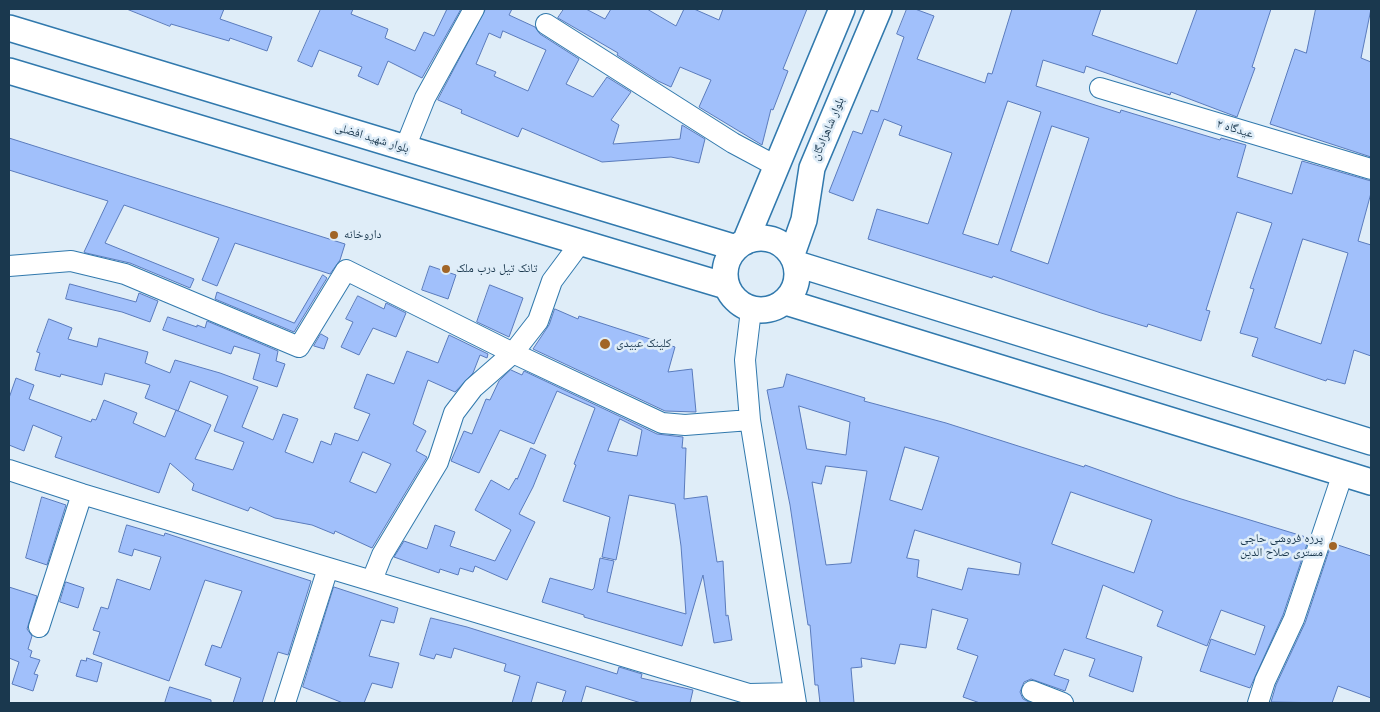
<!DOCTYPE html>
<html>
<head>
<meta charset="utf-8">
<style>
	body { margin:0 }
	#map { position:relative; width:1380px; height:712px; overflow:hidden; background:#dfedf8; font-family:"Fira Sans",sans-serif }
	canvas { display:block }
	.frame { position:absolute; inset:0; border:10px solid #1a384e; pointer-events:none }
</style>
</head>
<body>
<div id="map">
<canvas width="1380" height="712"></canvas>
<div class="frame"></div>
</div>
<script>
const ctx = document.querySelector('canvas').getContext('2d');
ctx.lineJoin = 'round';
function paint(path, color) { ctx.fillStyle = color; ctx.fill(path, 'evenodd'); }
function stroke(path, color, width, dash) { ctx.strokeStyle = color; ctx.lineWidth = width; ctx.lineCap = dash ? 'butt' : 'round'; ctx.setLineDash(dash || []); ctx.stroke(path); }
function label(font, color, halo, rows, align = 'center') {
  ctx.font = font + ' "Fira Sans","Noto Naskh Arabic",sans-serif'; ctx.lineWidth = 5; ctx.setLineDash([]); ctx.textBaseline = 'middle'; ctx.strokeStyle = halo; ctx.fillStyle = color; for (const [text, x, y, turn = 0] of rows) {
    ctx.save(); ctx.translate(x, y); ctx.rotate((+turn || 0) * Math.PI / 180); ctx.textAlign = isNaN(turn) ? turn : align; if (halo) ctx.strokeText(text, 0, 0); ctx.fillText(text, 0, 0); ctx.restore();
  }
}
const building = new Path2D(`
	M127,9H224L220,19L272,37L267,51L230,38L229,41L171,24L170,26Z
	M321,9H353L351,14L388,29L385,38L415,51L424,32L434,36L447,9H461L422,78L388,61L378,85L358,76L362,67L319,50L312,67L298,61Z
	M486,9H512L509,15L535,27L540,34L579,59L566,84L593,97L607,77L631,92L611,120L619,125L613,144L680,139L682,125L705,139L699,163L671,157L602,162L522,128L518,137L461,113L462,110L438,100ZM503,31L546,50L528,91L494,76L496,72L476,64L489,33L500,38Z
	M564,9H586L605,19L611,9H647L676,26L684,9H694L719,20L723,9H807L783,69L788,71L773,110L771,109L762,145L699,107L711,80L680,67L671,87L658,81L617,55L618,53L558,18Z
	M907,9H915L934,16L917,59L985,83L988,73L992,74L1012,9H1101L1092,35L1177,64L1197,9H1271L1252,67L1255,68L1237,117L1171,92L1170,95L1086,66L1084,73L1043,60L1036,86L1120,113L1121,110L1220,140L1221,138L1246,145L1237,177L1292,194L1302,161L1371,181V193L1358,241L1371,245V356L1354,350L1345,384L1327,379L1326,381L1252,356L1258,338L1240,333L1254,289L1250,288L1272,223L1237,212L1206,310L1210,311L1201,341L1148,324L1147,327L1101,313L993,276L992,278L868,239L877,209L928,224L952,153L899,135L902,126L884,119L853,201L829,192L853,131L862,134L871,110L878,112L904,37L897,34ZM1008,101L1041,112L998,245L963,234ZM1052,126L1089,138L1048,264L1011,251ZM1303,239L1348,253L1321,344L1275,328Z
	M1316,9H1371L1361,58L1371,62V157L1270,124L1295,49L1306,53Z
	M9,138L345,244L340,260L330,274L235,243L217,286L202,280L219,238L124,205L105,243L194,279L190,288L130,263L86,253L84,252L108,201L9,170Z
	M430,266L456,275L448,299L422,290Z
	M323,275L327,278L294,332L215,299L217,292L294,323Z
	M70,284L136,302L139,293L158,301L150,322L122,312L66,299Z
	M490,285L523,298L509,337L477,322Z
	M358,296L384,309L386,303L406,313L396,337L373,328L359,355L341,347L353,322L346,319Z
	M555,309L578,319L579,316L675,347L668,372L692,369L696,412L665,411L533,349L549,325Z
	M168,317L197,327V325L205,328L207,321L278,351L276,361L285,364L277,387L253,379L260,354L234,346L231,354L163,330Z
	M49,319L72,328L68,339L97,347L99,338L148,352L145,363L170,373L175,360L220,373L258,387L242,427L273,440L283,414L298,419L285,452L313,463L321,441L331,445L335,433L358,441L370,414L354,408L367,374L394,384L407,351L438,363L449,335L488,354L487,358L480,355L473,373L455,392L428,380L413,424L426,431L416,451L427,457L372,548L335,531L334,534L312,525L275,518L250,507L248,511L192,490L194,484L170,463L159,493L55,457L62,437L33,425L24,451L9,445V398L16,378L34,385L29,399L91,422L92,419L96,420L104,400L137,413L133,423L165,437L176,410L211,425L195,459L233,470L244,442L214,431L228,396L190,381L178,411L145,398L150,385L105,373L102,385L61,374L60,377L35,370L40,353L37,352ZM363,452L391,464L376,493L350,482Z
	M321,334L328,338L324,349L314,346Z
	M511,370L522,375L524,371L657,434L683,437L682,448H686L684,499L707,496L717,562L723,561L726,616L728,615L732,640L714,643L703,575L682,646L584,617V615L542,602L550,578L592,590L594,588L600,558L614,561L607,592L686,614L681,546L675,504L629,495L616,560L602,557L610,517L563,501L576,465L574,464L595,408L557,391L534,444L500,430L479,473L451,461L464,431L472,434L486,399L490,400L499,381ZM620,419L642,430L637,456L608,451Z
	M787,374L865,398L864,401L946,423L1084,467L1085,465L1178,498L1309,538L1283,615L1250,688L1200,671L1211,639L1255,655L1265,626L1221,610L1207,646L1157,626L1163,611L1103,585L1086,638L1142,657L1133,692L1089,676L1095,659L1064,649L1054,675L1069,680L1065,691L1031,679L1024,682L1020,692L1023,699L1031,703H980L963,697L978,656L957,649L968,619L932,609L926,648L900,644L895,664L861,658L862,667L851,668L854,703H820L818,685H815L810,625H808L790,505L767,390L783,387ZM799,406L850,422L846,455L807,449ZM905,447L939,457L922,510L890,500ZM826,466L867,471L851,563L826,565L812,482L821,484ZM1071,492L1152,520L1134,573L1052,544ZM915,530L1021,563L1019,575L968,568L962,590L917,577L919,560L907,558Z
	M531,448L546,455L533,487L519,514L535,522L507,580L475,566L473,572L460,568L458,575L440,569L439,573L394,557L404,541L427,549L435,525L455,532L450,546L495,561L511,530L475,510L491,480L509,490L516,478L517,479Z
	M42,497L66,505L47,565L26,558Z
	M127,525L164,536L165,533L311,581L288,655L278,652L262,703H233L241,678L205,665L212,645L221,648L242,591L205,580L169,681L93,654L100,632L93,630L101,607L108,609L117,579L150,590L161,557L134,549L132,556L119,552Z
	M1332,543L1371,556V698L1338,686L1332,703L1271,702L1276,685L1305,623Z
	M66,582L84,588L78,608L60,602Z
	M9,587L37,596L27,629L32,636L28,649L32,651L30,657L40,660L34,674L38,675L33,691L12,684L19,662L9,658Z
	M334,587L398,608L394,623L381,620L369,656L399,663L392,688L372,683L364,703H343L303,687Z
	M431,618L467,627L617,674L619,667L642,674L641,678L693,690L690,703H641L586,686L581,703H562L566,691L537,682L531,703H512L520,676L504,671L506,664L454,648L451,658L436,654L434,659L420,655Z
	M87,658L102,663L97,682L76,676L81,660L86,661Z
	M170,687L211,700V703H165Z`);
paint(building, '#a1c0fb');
stroke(building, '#5a7bbc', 1);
const minor = new Path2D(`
	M546,24L733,143L776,166
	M1100,88L1371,169
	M405,148L425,98L474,9
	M9,266L71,261L125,274L299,347L346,270L513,353L662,423L685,425L750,420
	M751,310L745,360L750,420L796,703
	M9,470L82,494L749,694L794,693
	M372,580L382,555L438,462L454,413L473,388L513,353L538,321L552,281L581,242
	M39,627L82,494
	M1032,691L1063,703
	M285,703L328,568
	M1258,703L1265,681L1294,619L1343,473`);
const major = new Path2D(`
	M9,28L736,248
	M9,71L726,286
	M725 274a36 36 0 1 1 72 0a36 36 0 1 1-72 0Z
	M745,242L842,9
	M792,254L804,220L812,168L879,9
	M797,264L1371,442
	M786,302L1371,482`);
stroke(minor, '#3179ad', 22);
stroke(major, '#3179ad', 28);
stroke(minor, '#fff', 20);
stroke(major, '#fff', 25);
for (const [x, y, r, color] of [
	[334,235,5,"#a16527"],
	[446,269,5,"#a16527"],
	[605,344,6,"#a16527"],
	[1333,546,5,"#a16527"]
]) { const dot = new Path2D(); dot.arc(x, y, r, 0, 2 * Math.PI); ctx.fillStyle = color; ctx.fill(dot); stroke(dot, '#dfedf8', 2); }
label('12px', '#1a384e', '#dfedf8', [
	["بلوار شاهزادگان",828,129,-67],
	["عیدگاه ۲",1235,129,17],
	["بلوار شهید افضلی",372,138,17]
]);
label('12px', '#1a384e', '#dfedf8', [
	["داروخانه",344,235],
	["تانک تیل درب ملک",456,269],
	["کلینک عبیدی",616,344],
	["پرزه فروشی حاجی",1323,539,"right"],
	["مستری صلاح الدین",1323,553,"right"]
], 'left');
</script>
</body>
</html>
